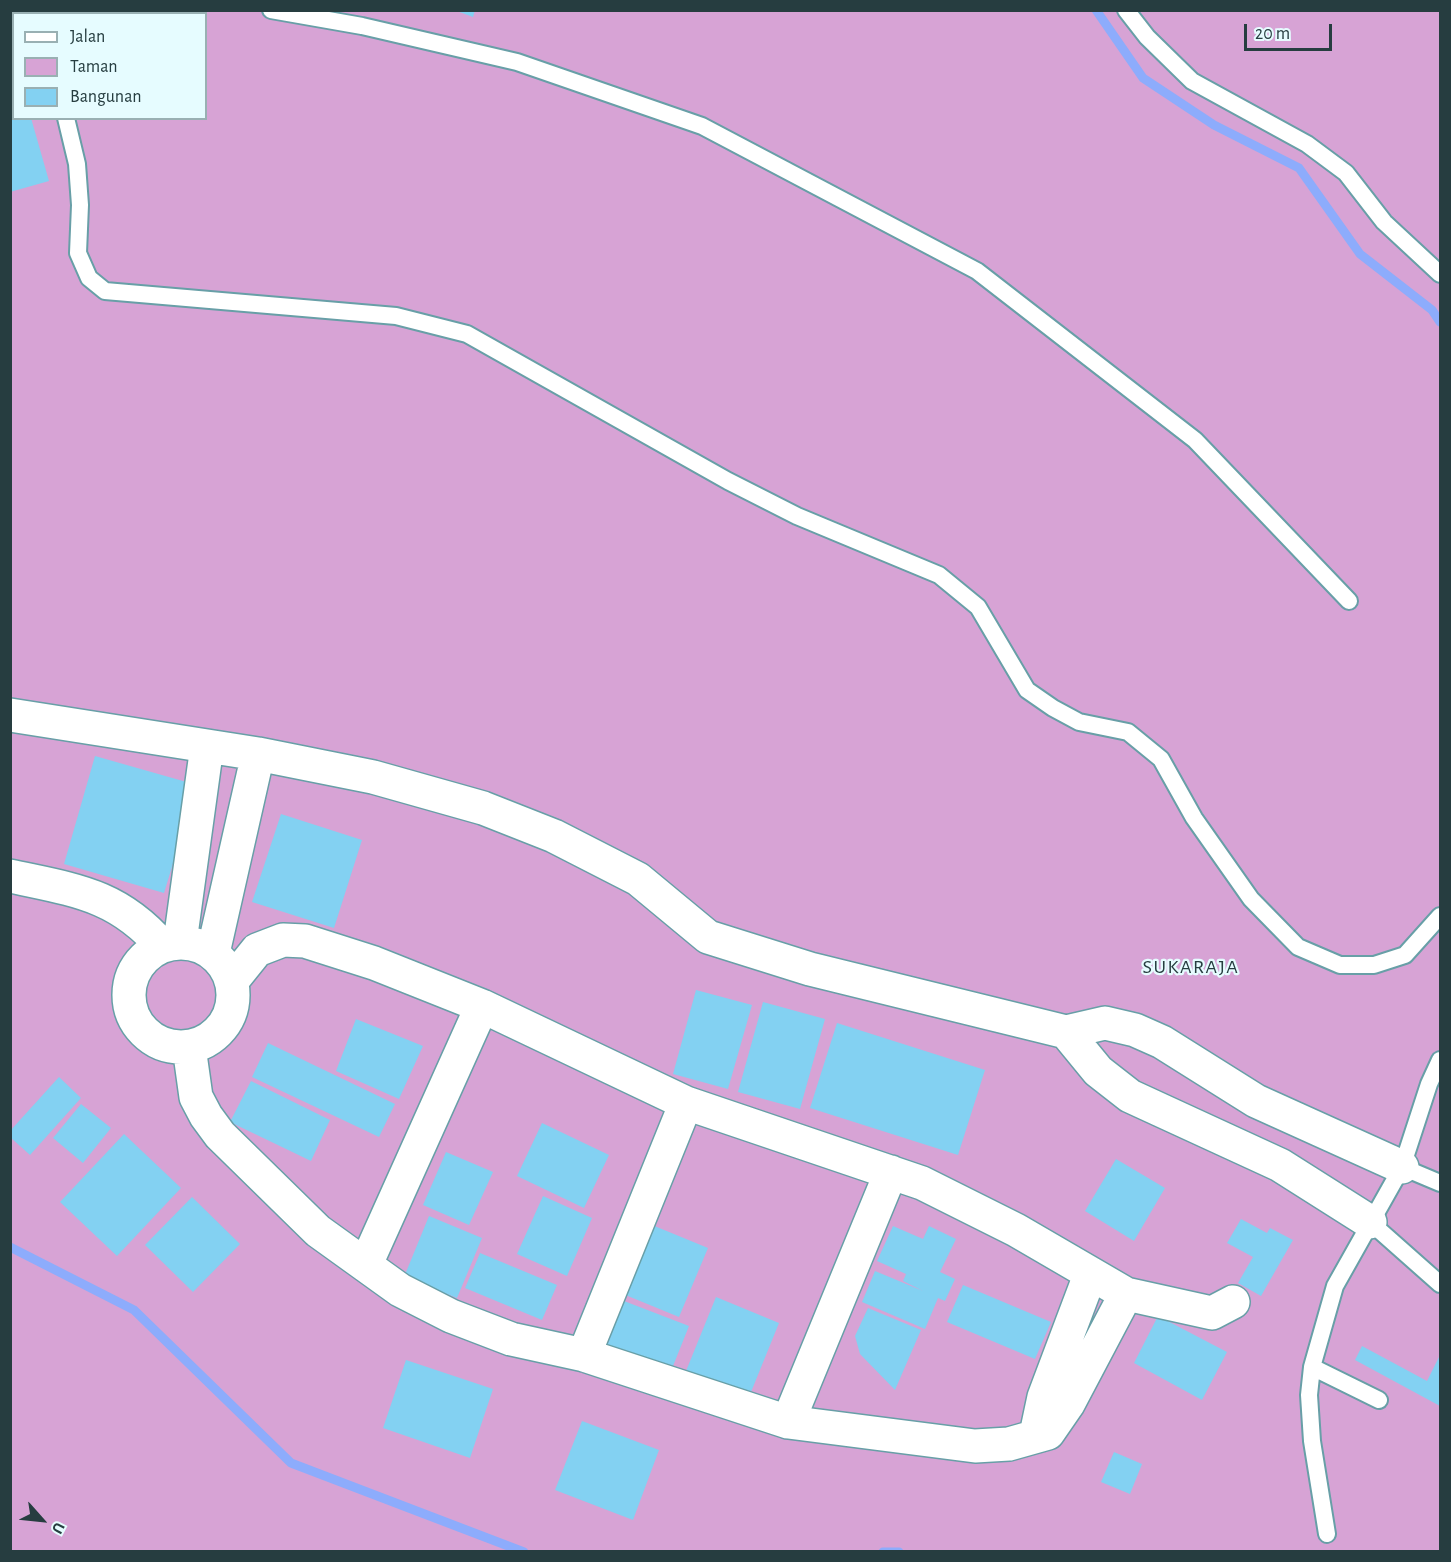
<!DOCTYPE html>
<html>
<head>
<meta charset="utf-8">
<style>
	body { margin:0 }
	#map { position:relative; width:1451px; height:1562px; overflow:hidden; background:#bcf6fe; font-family:"Alegreya Sans",sans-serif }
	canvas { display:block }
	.frame { position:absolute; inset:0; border:12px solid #263d40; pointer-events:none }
	.legend { position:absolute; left:12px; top:12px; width:195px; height:108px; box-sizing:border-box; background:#e6fcff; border:2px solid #99b0b3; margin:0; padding:8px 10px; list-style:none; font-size:18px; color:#263d40 }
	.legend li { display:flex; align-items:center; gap:12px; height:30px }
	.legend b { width:30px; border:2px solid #99b0b3 }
	.north { position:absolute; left:12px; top:1490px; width:60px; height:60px; -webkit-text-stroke:4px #e6fcff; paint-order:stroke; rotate:117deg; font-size:16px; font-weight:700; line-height:24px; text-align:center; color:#263d40 }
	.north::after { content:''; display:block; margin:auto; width:21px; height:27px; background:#263d40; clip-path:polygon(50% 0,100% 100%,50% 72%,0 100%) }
	.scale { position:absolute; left:1244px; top:24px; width:88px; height:27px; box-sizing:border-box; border:3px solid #263d40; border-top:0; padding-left:8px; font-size:18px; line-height:21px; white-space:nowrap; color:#263d40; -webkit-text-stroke:4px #e6fcff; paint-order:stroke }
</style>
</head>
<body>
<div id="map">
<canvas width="1451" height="1562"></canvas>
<div class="frame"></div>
<ul class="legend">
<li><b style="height:8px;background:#fff"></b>Jalan</li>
<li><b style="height:16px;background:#d7a3d5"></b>Taman</li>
<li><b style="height:16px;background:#83d1f2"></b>Bangunan</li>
</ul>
<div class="north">U</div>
<div class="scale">20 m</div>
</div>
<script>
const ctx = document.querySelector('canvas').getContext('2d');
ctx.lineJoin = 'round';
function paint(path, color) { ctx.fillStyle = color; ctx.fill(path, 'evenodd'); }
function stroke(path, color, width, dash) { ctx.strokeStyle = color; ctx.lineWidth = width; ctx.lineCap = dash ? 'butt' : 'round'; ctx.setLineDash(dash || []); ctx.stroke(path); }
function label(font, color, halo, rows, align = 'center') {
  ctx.font = font + ' "Alegreya Sans",sans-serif'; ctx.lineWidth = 4.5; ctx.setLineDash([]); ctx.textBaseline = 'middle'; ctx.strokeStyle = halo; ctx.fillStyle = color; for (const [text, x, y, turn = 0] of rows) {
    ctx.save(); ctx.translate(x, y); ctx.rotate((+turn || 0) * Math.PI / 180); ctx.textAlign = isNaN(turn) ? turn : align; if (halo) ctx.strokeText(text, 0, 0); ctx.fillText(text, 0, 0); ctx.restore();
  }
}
paint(new Path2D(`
	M11,11H1440V1551H11ZM14,14H206V118H14Z`), '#d7a3d5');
stroke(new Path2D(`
	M1096,10L1143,78L1214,125L1299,168L1360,254L1432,310L1440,322
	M10,1247L134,1310L291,1463L524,1552
	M883,1552H899`), '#8dacfc', 9);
paint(new Path2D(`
	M454,10H475L473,17Z
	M10,49L14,57V118H31L49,181L10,192Z
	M95,756L197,785L164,893L64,864Z
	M281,814L362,840L334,928L252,902Z
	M696,990L752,1005L728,1089L673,1074Z
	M763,1002L825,1019L800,1109L738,1092Z
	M356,1019L423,1046L399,1099L336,1071Z
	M837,1023L985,1070L958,1155L810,1108Z
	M268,1043L395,1104L379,1137L252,1077Z
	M59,1077L81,1098L30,1155L10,1137V1131Z
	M251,1081L330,1120L311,1161L230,1122Z
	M81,1104L111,1128L83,1163L53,1138Z
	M542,1123L609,1155L584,1208L517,1176Z
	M124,1134L181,1188L117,1256L60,1202Z
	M446,1152L493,1172L469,1225L423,1205Z
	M1116,1159L1165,1188L1134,1241L1085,1211Z
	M543,1196L592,1218L567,1276L517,1254Z
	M192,1197L240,1244L193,1292L145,1245Z
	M429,1216L482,1238L457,1298L404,1277Z
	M1241,1219L1267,1233L1270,1228L1293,1240L1261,1296L1238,1283L1253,1257L1227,1243Z
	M652,1225L708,1248L679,1317L623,1294Z
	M893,1226L923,1239L929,1226L956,1239L940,1272L955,1279L945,1301L938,1298L925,1329L862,1302L875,1271L923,1291L903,1281L906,1274L877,1261Z
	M480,1253L557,1285L542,1320L465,1288Z
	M963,1285L1051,1322L1035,1359L947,1322Z
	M716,1297L779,1323L749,1397L686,1371Z
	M624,1301L689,1326L669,1376L605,1351Z
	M868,1308L921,1330L895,1390L860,1354L855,1336Z
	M1158,1316L1227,1352L1202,1400L1134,1363Z
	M1362,1346L1427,1381L1440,1355V1406L1355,1360Z
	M406,1360L493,1389L470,1458L383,1428Z
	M582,1421L659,1450L633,1520L555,1490Z
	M1114,1452L1142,1464L1130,1494L1101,1482Z`), '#83d1f2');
const lane = new Path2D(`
	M36,10L37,14
	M271,10L362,26L517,62L702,126L977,271L1195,440L1349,601
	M1126,10L1147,37L1192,81L1307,144L1346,173L1384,222L1440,274
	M66,118L77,164L80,205L78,253L89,278L105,291L396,316L467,334L728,481L797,516L939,575L978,607L1027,690L1053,708L1079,722L1128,732L1161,759L1194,818L1251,899L1298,947L1340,965H1374L1405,955L1440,916
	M1402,1167L1440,1183
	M1370,1222L1440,1284
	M1312,1367L1379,1400
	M1327,1534L1312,1441L1309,1395L1312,1367L1335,1286L1402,1167L1429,1084L1440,1060`);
const street = new Path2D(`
	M10,715L258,754L373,777L483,808L554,836L638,879L708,937L810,969L1066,1032L1098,1071L1130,1096L1280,1165L1370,1222
	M10,876C74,890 117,894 162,946
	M180,942L207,746
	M129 995a52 52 0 1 1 104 0a52 52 0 1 1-104 0Z
	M213,953L258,754
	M232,981L257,950L283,940L305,941L374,963L482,1006L686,1103L922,1183L1016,1230L1126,1294L1212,1313L1233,1302
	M1066,1032L1105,1023L1135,1030L1162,1042L1256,1101L1402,1167
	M189,1047L196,1097L206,1116L220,1135L318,1231L400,1290L451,1316L511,1339L584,1355L788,1422L975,1446L1009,1444L1048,1433L1068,1404L1126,1294
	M366,1264L482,1006
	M584,1355L686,1103
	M788,1422L891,1172
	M1041,1435L1037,1430L1044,1397L1090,1275`);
stroke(lane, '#689fa7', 20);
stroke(street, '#689fa7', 36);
stroke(lane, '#fff', 16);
stroke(street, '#fff', 33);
ctx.letterSpacing = '1.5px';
label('20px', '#263d40', '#e6fcff', [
	["SUKARAJA",1191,967]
]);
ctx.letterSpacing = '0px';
</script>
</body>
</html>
